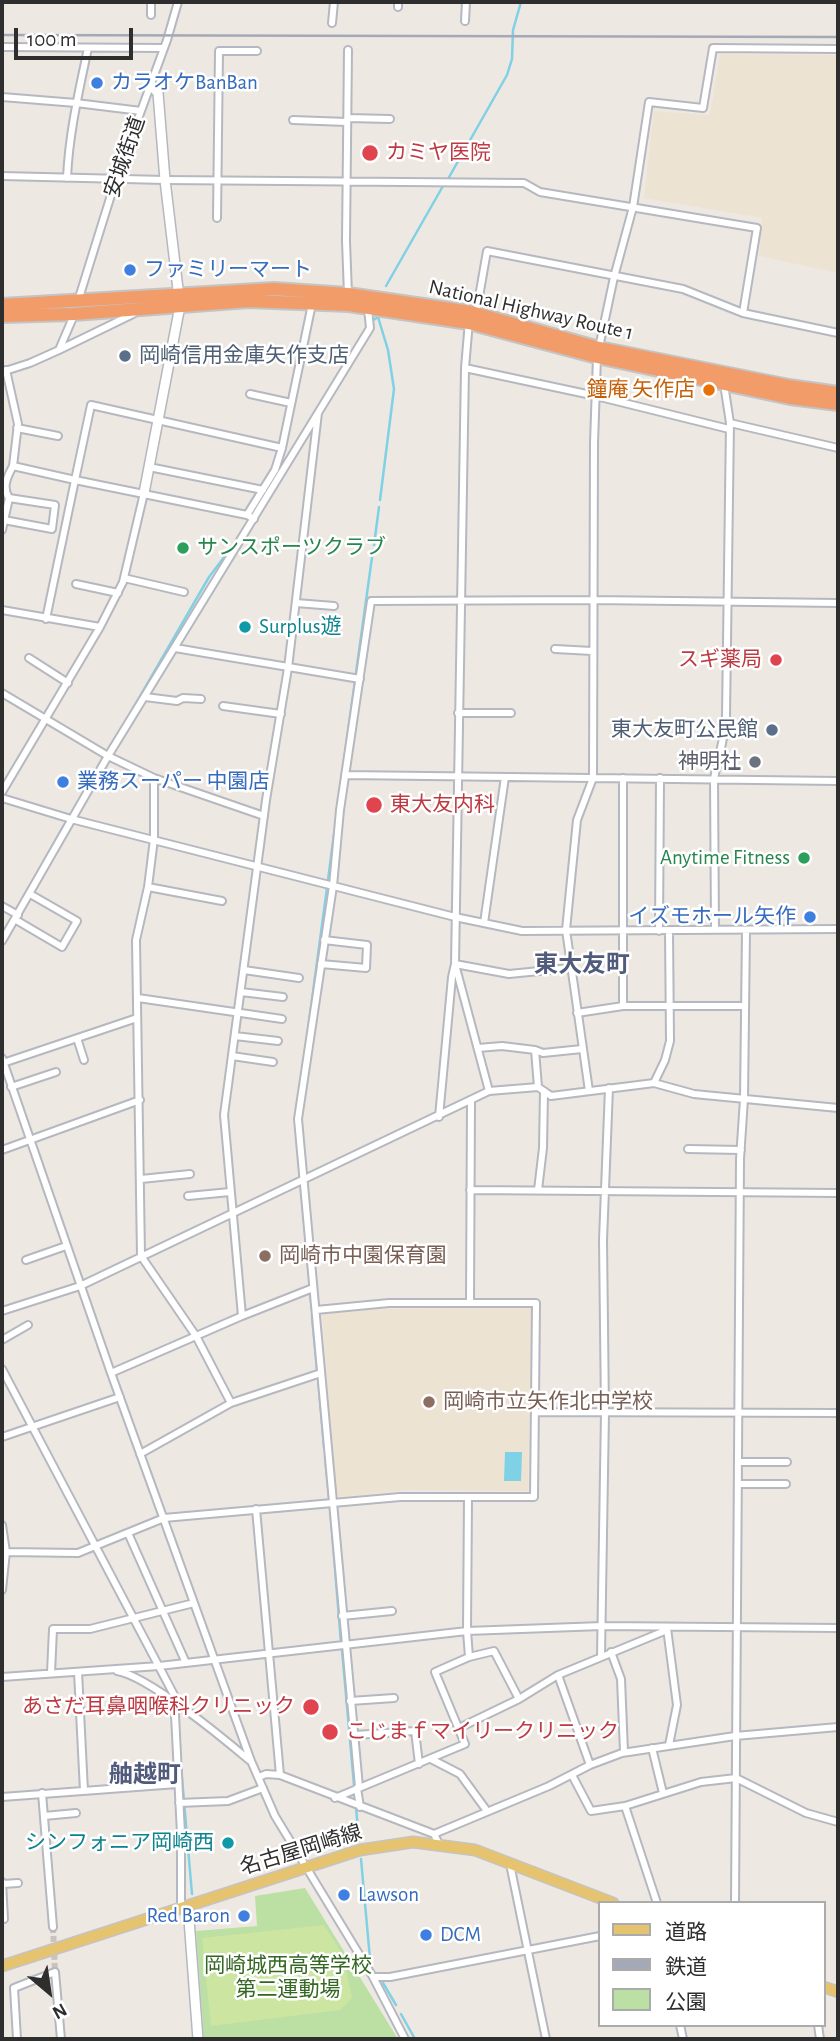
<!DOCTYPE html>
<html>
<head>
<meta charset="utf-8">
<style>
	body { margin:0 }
	#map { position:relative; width:840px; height:2041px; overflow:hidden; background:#eee8e2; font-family:"Alegreya Sans","Noto Sans JP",sans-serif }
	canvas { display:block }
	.frame { position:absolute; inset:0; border:4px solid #2e2e2e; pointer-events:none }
	.legend { position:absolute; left:598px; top:1901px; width:228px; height:126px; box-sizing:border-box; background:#fff; border:2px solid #ababab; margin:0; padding:9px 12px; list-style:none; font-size:21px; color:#2e2e2e }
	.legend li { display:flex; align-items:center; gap:14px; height:35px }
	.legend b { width:35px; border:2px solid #ababab }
	.north { position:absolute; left:14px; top:1957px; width:70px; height:70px; -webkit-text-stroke:5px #fff; paint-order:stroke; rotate:151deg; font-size:19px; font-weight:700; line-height:28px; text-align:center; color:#2e2e2e }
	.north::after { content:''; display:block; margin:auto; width:24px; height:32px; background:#2e2e2e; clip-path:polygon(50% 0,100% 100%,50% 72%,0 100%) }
	.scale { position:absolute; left:14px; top:28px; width:119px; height:32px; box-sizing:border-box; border:4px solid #2e2e2e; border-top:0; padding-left:9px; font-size:21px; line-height:24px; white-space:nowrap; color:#2e2e2e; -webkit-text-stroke:5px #fff; paint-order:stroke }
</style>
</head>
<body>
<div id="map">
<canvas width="840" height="2041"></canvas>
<div class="frame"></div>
<ul class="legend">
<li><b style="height:9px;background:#e6c36f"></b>道路</li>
<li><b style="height:9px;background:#a5a8b6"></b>鉄道</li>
<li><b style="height:19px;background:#bcdfa4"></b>公園</li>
</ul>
<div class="north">N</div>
<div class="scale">100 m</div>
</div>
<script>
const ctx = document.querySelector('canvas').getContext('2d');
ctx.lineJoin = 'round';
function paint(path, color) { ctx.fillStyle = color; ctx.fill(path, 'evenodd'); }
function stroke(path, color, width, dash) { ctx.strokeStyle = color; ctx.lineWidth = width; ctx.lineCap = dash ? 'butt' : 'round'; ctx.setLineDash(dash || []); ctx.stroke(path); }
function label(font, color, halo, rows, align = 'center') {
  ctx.font = font + ' "Alegreya Sans","Noto Sans JP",sans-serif'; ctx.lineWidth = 5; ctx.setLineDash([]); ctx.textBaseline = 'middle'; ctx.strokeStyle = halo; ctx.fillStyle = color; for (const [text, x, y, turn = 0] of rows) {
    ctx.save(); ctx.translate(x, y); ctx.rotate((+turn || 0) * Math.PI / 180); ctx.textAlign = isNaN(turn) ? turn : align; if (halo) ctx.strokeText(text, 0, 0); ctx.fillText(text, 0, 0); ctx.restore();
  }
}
paint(new Path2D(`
	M720,54L838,55V273L759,256L762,218L644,198L654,111L710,115Z
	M531,1308L528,1491L409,1490L339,1497L336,1495L322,1314L384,1309Z`), '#ede3d3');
paint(new Path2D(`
	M305,1888L398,2039H204L196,1931L257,1926L255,1896Z`), '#bcdfa4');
paint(new Path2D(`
	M324,1925L343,1955L352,1998L340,2010L211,2026L202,1938Z`), '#cce5a1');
paint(new Path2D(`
	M505,1452H522L521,1481H504Z`), '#7fd1e6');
stroke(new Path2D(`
	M448,179L507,75L512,59L513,30L521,2
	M386,286L443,186
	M372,321L378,317L388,350L394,389L380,500
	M374,545L379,507
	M356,673L373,550
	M131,712L209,577L238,539
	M342,775L355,681
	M335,827L337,813
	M40,868L64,825
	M328,880L334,834
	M2,934L8,925
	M302,1074L327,888
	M296,1119L300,1178
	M301,1189L310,1286
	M310,1293L312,1310
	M312,1316L317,1370
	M3,1377L171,1697
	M318,1378L324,1447
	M325,1457L329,1497
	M330,1507L341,1643
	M342,1650L359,1841
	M180,1755L192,1894
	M361,1859L370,1959
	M383,1983L396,2005
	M401,2014L415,2039`), '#7fd1e6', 2.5);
stroke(new Path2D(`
	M53,1927L55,1972`), '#c8c3be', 6, [6, 3]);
const street = new Path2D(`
	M151,2V15
	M398,7V2
	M465,21L466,2
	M332,23L334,2
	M2,47L164,48
	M348,50L346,241L348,294
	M2,97L76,103L141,111
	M348,118L390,119
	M293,120L347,122
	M2,176L165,180L524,183L540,192L757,228L743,313
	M67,178C69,133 79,91 88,48
	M217,218L219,51H257
	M78,301L116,179L167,40L178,2
	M476,314L487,251L683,289L743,313L838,333
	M59,350L133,314
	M465,368L596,396L729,429
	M6,370L18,424L13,466
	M2,372L30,363L59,350L74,315
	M250,394L291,403
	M730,423L838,448
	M17,428L58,436
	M149,467L263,490
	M247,515L275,470L282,448L312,304
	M4,520L52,529L55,505L9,498
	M2,530L9,498C2,487 7,477 13,466L75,480L91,405L282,448
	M124,578L184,592
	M76,584L118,593
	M296,603L334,606
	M2,610L100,627
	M46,619L75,480L247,515L254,519
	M175,648L360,679
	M555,649L592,651
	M29,658L68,683
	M2,693L108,756L154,778L264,816
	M145,697L177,701L183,698L201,699
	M223,706L281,714
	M458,713H511
	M345,775L838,781
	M154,778V839L148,887L136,940L141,1256L196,1336L231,1403
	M2,792L100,627L123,582L144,493
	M2,798L71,819L455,917L522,931L838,929
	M148,887L222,901
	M2,906L18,915
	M16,920L62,947L77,921L30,894
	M484,923L505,777
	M715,930L714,779C718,757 725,738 726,716L730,423L724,384
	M659,931L660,778
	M2,941L108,756L370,328L368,309
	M321,964L366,968L367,945L324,940
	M455,964L489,1091
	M455,964L509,974L570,968
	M244,970L299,978
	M241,992L283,997
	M138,998L282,1019
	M623,1006V778
	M577,1013L623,1006H745
	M235,1036L278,1041
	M77,1038L84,1060
	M478,1048L502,1046L535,1050L543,1053L582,1049
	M535,1050L538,1087
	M232,1056L273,1062
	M2,1058L111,1373L251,1761L275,1816L373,1977L405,2039
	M3,1063L137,1018
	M654,1083L665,1060L670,1041L669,931
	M11,1087L56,1072
	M589,1091L566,930L577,820L593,778L594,443L597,357L614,277L633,207L649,102L703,108L713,48L838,49
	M439,1117L452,977L455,964L465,368L469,321
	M688,1149L741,1150
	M2,1150L140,1100
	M141,1179L190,1174
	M470,1190L838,1193
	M538,1190L543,1148L544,1091
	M188,1196L230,1192
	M26,1260L66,1246
	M470,1302L471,1101
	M2,1311L80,1286L489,1091L538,1087L551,1096L654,1083L694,1094L838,1108
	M242,1316L224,1115L266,800L288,668L318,413
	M2,1340L28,1325
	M2,1369L174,1695L181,1834V1908
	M111,1373L242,1316L313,1288
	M535,1412L838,1413
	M2,1437L120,1397
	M140,1454L231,1403L321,1373
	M739,1462H787
	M739,1484H786
	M468,1497L467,1631L469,1657
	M256,1509L280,1775
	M2,1525L6,1552L2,1590
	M128,1533L186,1663
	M6,1552L78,1553L164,1518L400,1497H534L536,1303H389L316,1310
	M342,1616L392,1611
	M667,1628L677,1705L669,1745
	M611,1652L621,1679L624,1752
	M601,1656L605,1412L603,1240L609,1088
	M117,1671C148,1676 223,1738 249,1760
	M78,1672L84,1791
	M51,1673L53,1629H90L194,1603
	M558,1675L590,1765
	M2,1677L159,1666L467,1631L602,1626L838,1628
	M350,1701L394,1698
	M459,1728L519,1699L558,1675L667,1630
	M355,1735L415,1731L419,1764
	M652,1748L663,1793
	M431,1759L460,1774L487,1811
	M572,1775L591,1811L625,1806L701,1782L736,1778L806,1813L838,1822
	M259,1777L266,1774L280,1775L434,1834L439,1844
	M359,1787L298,1119L333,886L340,810L371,601L593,600L838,603
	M357,1788L360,1807
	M42,1793L53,1927
	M2,1797L177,1784
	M335,1798L465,1744L435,1672L469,1657L494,1651L519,1699
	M179,1803L228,1801L263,1788
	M625,1806L657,1903
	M44,1816L76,1813
	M434,1834L549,1786L590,1765L622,1753L735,1736L838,1727
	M510,1864L546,2039
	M2,1882L4,1919
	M3,1884L18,1883
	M735,1903L740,1159L744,1099L746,930
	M373,1977H390L600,1936
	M680,2025L683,2039
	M818,2025L820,2039
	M17,2039L14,1988L55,1972L61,2039`);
const secondary = new Path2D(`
	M144,493L180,306L165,180L158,93L150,84
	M188,1906L198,2039`);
const primary = new Path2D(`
	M2,1966L360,1850L413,1842L475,1850L613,1903
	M824,1987L838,1992`);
const highway = new Path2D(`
	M2,305L274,289L348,294L471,312L599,348L789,386L838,393
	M2,316L74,314L249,301L349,305L469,323L597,357L790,398L838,404`);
stroke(street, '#b5b8c0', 10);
stroke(secondary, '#b5b8c0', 12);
stroke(primary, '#c4c4c4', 13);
stroke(highway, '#c4c4c4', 16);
stroke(street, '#fff', 6);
stroke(secondary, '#fff', 9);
stroke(primary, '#e6c36f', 10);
stroke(highway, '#f19c69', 12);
stroke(new Path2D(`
	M2,35L838,37`), '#a5a8b6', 2.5);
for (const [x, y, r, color] of [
	[97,83,7,"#3f7fe0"],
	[370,153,9,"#e0444e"],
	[130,270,7,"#3f7fe0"],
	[125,356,7,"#5c6f8a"],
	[709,390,7,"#e8710a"],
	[183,548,7,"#2e9e5b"],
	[245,627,7,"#0f9aa8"],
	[776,660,7,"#e0444e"],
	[772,730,7,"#5c6f8a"],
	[755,762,7,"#6b7280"],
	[63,782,7,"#3f7fe0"],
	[374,805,9,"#e0444e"],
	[804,858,7,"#2e9e5b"],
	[810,917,7,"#3f7fe0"],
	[265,1256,7,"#8d6e63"],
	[429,1402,7,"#8d6e63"],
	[311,1707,9,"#e0444e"],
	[330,1732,9,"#e0444e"],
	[228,1843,7,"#0f9aa8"],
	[344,1895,7,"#3f7fe0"],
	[244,1916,7,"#3f7fe0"],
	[426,1935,7,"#3f7fe0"]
]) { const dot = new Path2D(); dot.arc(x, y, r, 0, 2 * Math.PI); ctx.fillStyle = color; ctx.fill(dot); stroke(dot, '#fff', 2.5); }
label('21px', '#366cbe', '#fff', [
	["カラオケBanBan",111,83],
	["ファミリーマート",144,270],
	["業務スーパー 中園店",77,782],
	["イズモホール矢作",796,917,"right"],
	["Lawson",358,1895],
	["Red Baron",230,1916,"right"],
	["DCM",440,1935]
], 'left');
label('21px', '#be3a42', '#fff', [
	["カミヤ医院",386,153],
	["スギ薬局",762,660,"right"],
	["東大友内科",390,805],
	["あさだ耳鼻咽喉科クリニック",295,1707,"right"],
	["こじまｆマイリークリニック",346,1732]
], 'left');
label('21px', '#2e2e2e', '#fff', [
	["安城街道",125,157,-71],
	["National Highway Route 1",531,310,13],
	["名古屋岡崎線",301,1850,-17]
]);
label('21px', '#4e5e75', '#fff', [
	["岡崎信用金庫矢作支店",139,356],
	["東大友町公民館",758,730,"right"]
], 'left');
label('21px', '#c56008', '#fff', [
	["鐘庵 矢作店",695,390]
], 'right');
label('21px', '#27864d', '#fff', [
	["サンスポーツクラブ",197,548],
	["Anytime Fitness",790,858,"right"]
], 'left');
label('21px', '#0d838f', '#fff', [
	["Surplus遊",259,627],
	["シンフォニア岡崎西",214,1843,"right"]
], 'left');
label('21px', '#5b616d', '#fff', [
	["神明社",741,762]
], 'right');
label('21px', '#785e54', '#fff', [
	["岡崎市中園保育園",279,1256],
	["岡崎市立矢作北中学校",443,1402]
], 'left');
label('21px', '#346722', '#fff', [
	["岡崎城西高等学校",288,1966],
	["第二運動場",288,1990]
]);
label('bold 24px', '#515b7c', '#fff', [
	["東大友町",582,965],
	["舳越町",145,1775]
]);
</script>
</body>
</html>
